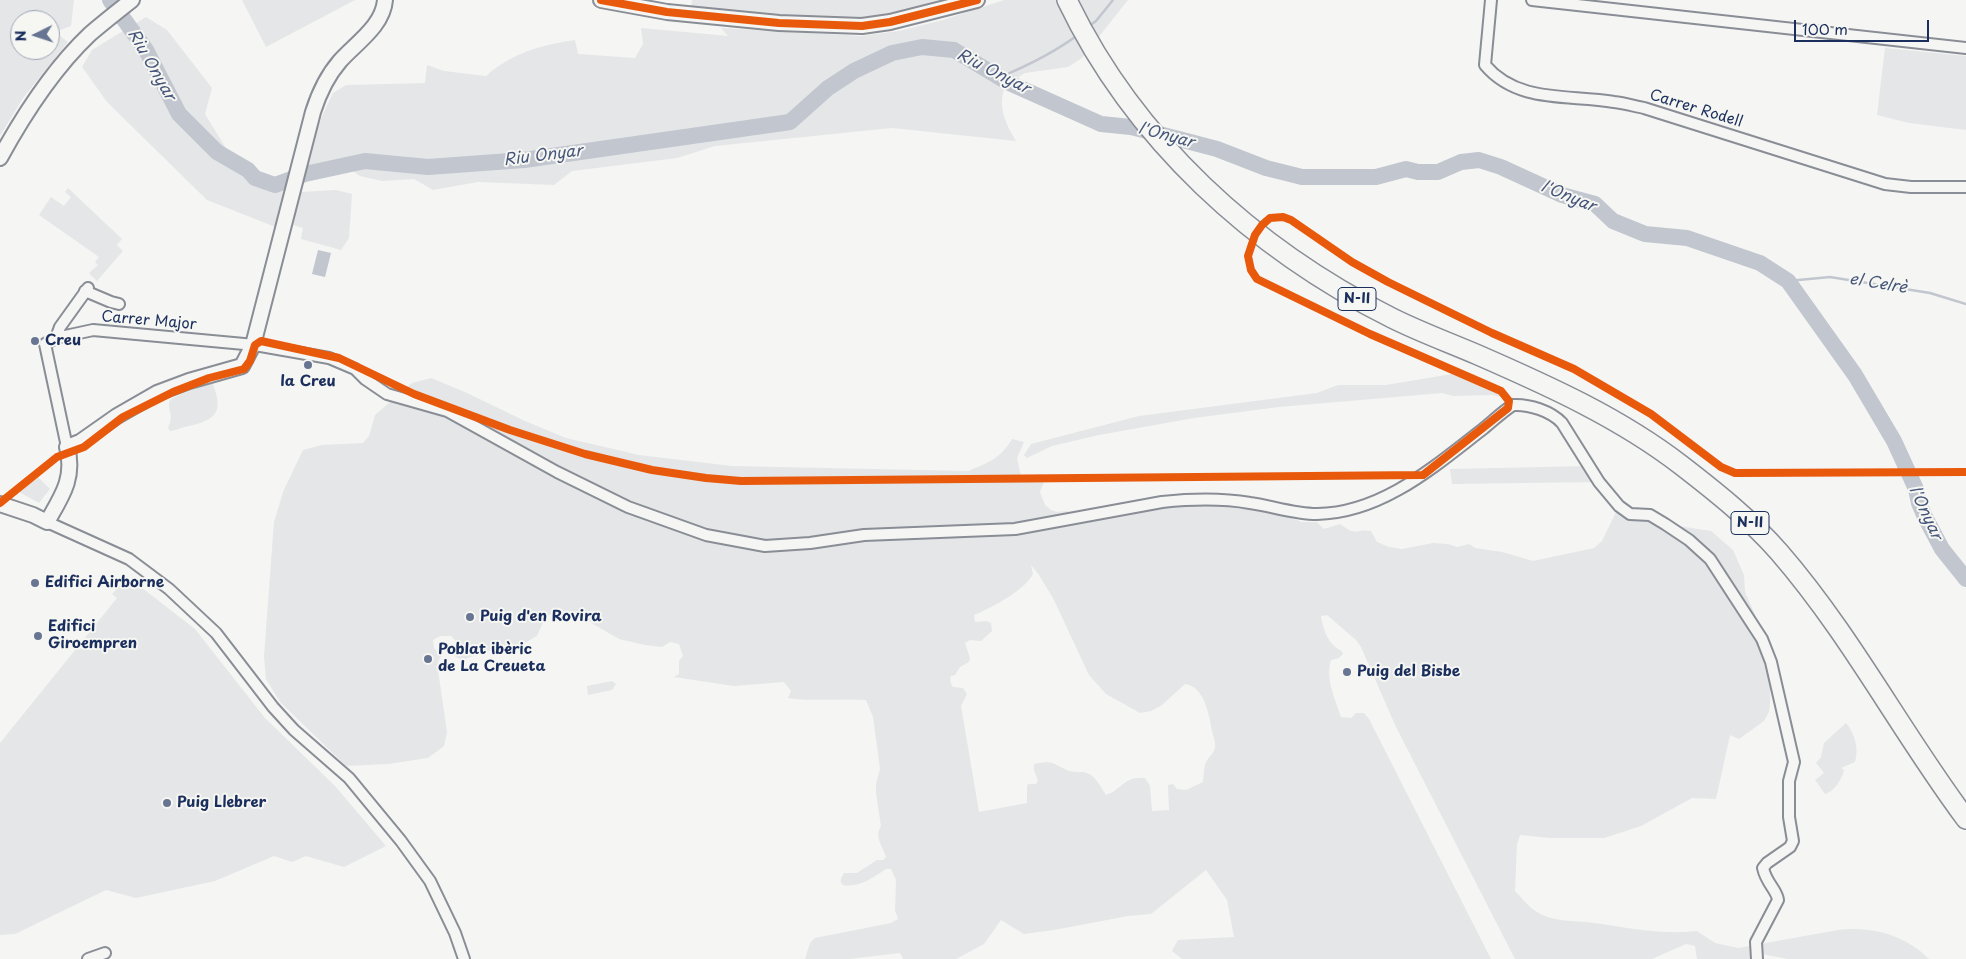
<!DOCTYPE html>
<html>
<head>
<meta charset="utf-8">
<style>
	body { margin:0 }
	#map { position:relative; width:1966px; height:959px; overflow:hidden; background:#f5f5f3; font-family:"Playpen Sans",sans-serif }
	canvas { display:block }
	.north { position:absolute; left:10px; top:10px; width:50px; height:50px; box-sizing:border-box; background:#f6f6f2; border:1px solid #9ea6b7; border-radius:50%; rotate:266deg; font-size:14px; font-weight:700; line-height:20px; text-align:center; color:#1b2f5e }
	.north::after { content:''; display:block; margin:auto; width:18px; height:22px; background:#677492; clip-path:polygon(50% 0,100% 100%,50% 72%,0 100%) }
	.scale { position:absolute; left:1794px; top:20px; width:135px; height:22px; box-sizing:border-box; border:2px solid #1b2f5e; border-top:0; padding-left:6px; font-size:15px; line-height:18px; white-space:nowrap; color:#1b2f5e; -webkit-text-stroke:4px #f6f6f2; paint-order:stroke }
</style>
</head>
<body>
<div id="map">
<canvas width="1966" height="959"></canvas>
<div class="north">N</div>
<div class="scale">100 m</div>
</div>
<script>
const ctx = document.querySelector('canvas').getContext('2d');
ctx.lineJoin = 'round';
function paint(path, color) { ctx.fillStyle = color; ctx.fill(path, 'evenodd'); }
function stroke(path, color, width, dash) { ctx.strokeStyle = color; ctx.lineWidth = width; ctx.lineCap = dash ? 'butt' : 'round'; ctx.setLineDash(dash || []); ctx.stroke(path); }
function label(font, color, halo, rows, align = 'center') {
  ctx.font = font + ' "Playpen Sans",sans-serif'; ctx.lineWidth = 4; ctx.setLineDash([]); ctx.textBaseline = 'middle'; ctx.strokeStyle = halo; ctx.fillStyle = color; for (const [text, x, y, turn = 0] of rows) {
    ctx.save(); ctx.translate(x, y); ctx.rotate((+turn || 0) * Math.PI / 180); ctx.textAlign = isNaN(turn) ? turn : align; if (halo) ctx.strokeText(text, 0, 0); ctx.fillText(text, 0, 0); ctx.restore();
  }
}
paint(new Path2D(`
	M0,0H74L71,26L50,34V20H20V50H50V36H60L68,42L23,98L0,136Z
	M242,0H355L266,47Z
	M692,0H942C908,10 872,18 837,19L691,8Z
	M1004,0H1128L1082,58L1068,67L1025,73L1006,85C996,105 1006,124 1016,141L892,128L715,146L677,158L572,171L554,185L478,182L433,190L414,179L382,181L360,176L337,160L308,167L314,133L333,93L346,85L425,83L427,65L444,71L486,76C512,53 541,45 575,40L578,54L635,58L643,44L641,28L728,36L721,28L861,36L899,31L943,20Z
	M146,17L167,30L212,88L205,114L243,176L268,189L301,192L336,190L352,194L349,238L341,250L301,239L303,228L290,224L283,230L207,200L107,102L82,67L92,50Z
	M1885,48L1966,56V130L1909,123L1877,115Z
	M68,188L122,239L117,245L123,251L97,281L89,273L98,265L95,262L99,257L39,215L51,197L64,206L71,197L65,192Z
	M1458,373L1501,391L1507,398L1492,395L1453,396L1442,393L1279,407L1194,418L1099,435L1052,446L1027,458L1024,455L1031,444L1139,416L1317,393L1338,385H1386Z
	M431,378L465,392L525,421L566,438L639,455L732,466L968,471C987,464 1002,457 1012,439L1024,442L1017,458L1021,476L1043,474L1045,479L1040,492L1045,505L1051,510L1057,512L1067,511L1082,517L1162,502L1262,505L1288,517L1302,522H1317L1324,529L1340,524C1359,538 1353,528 1371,531L1377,542L1389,547L1402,549L1433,543L1448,544L1457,547L1469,544L1475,548L1502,552L1533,561L1594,548L1602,541L1619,506L1665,524L1711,531L1733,550L1744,575L1745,592L1757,619L1754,625L1771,662L1770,703L1769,712L1764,721L1739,739L1730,735L1716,799L1692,798L1641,826L1604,838H1550L1520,835L1517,844L1515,891C1521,897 1527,905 1534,910C1552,923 1574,920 1594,923C1631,928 1659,935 1697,931L1715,943L1738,948L1838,930C1871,926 1905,935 1929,959H1788L1757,953V959H1697L1695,946L1686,944L1652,959H1515L1396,727L1361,647L1356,640L1327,615L1321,616C1323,629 1328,645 1342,651L1343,654L1339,658L1331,660C1325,679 1335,698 1341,717L1351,718L1356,713H1364L1369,719L1491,959H1182L1172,951L1178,940L1234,937L1227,900L1206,870L1151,914L1128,916L1054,930L1024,934L1001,920L984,944L956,959H903L900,953L849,959H805L810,943L815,938L891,923L898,919L895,910L896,880L891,869H886C874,877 859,888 843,885C839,881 841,878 844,873H857L877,860H883L886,857C883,847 874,837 881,826L876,793V784L880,769L877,746L873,717L866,700C840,698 814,702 788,698L791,691L784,682L734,686L674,677L679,674V661L683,656L679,644L670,642L662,647L645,645L619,639L593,624L582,613L574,611L557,613L546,616L537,636L516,648L488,651L462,660L453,655L455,640L451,636H440L433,640L434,648L441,656L438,662V670L447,732L444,746L428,758L388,764L346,766L280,702L266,679L264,656L274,522L283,492L303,450L322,445L363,443L369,436L375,415L412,383ZM1031,565L1039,575L1053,598L1089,675L1106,694L1140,713L1151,711L1162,705L1185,684C1205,687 1209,715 1212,731C1213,736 1216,742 1215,746C1215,753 1211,754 1208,759C1203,765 1204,775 1203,782L1186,790L1177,789L1173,784L1168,785L1169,810L1152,811L1150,786L1145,778C1123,776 1121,791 1106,795C1100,786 1095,773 1082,772C1078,772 1071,772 1067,770C1051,763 1054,760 1034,764V770L1038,781L1036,784H1028L1027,786V803L979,812L961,706L967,694L963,688L953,687C950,683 950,680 951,676L955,675L960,667L969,662L970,658L965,643L970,640L981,641L992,631L991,623L986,621L975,622L974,615C990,609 1025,590 1033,574Z
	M208,383L213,384C224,413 215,420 189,426C182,427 175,431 170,431L168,428C175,413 166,410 170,400C182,392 196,390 208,383Z
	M1589,466L1599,482L1452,484L1450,469Z
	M38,477L50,489L39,503L19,492Z
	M128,577L195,629L265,718L335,786L386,846L344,867L306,856L292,862L274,856L215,881L136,898L106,890L15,934L0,935V743L117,598L112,594Z
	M612,681L616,684L612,690L588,695L587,686Z
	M1846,723C1855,733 1859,750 1855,762L1841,768L1844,770C1842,779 1834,792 1825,794L1815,780L1824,773L1816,763L1821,757L1824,743Z`), '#e4e6e7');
paint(new Path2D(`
	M318,250L331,253L325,277L312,274Z`), '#c1c6cf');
stroke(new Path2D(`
	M1089,26L1096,21L1113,0
	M998,78C1027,66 1054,53 1079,34
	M1788,281L1830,277L1930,293L1966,304`), '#c1c6cf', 2.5);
stroke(new Path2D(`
	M110,0L146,50L179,114L217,152L248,170L255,178L275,185L305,174L365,161L428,167L524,160L790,122L828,88L854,71L892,53L922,47L954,50L1007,82L1101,124L1131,127L1179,139L1217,149L1266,168L1302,177H1376L1406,169L1418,172H1438L1461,162L1479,160L1501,167L1562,195L1595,204L1613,221L1645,234L1687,238L1760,263L1788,281L1855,375L1894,441L1916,489L1919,503L1925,517L1942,549L1966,579`), '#c1c6cf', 16);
const street = new Path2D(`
	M1491,0L1485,65C1518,104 1569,94 1614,102C1624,103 1634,106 1644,108L1885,184L1911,187H1966
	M1532,0L1966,48
	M85,291L111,302L119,304
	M56,338L60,327L88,288
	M67,447L45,344L56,338L93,330L255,345L329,358L355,369L365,379L387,394L447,411L557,472L628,507L706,535L765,546L810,543L864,535L1015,529L1162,502C1191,499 1221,498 1250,503C1272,506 1294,514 1317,514C1382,513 1435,466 1483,429C1493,421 1502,412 1513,405C1529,404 1551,411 1562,423L1599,482L1619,506L1630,514L1650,515L1665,524L1689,540L1710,559L1762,639L1771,662L1794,762L1789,781V817L1793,841L1790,847L1767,863L1763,868C1766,883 1777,890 1778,900L1756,942L1757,959
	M47,522L129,559L169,589L216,633L273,707L294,730L349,778L401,841L430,881L455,933L464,959
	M88,959L105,953`);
const secondary = new Path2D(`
	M601,0L667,12L779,23L862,26L890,22L977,0
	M0,158C24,114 53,69 90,34C104,22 118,11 132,0
	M0,504L33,515L47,522C62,496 75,478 67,447L80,442L117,416L157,393L189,381L242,366L253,345L313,112C319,93 327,76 340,61C356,43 383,26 385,0`);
const highway = new Path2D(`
	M1067,0C1134,140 1254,249 1392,318C1420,332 1450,343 1478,355C1549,386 1620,418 1681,465C1716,492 1751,520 1779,552C1851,635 1901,732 1966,819`);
stroke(street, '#898d95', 14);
stroke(secondary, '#898d95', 18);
stroke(highway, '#898d95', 22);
stroke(street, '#f5f5f3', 10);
stroke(secondary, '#f5f5f3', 14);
stroke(highway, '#f5f5f3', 19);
stroke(new Path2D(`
	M601,0L667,12L779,23L862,26L890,22L977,0
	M0,503L57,457L84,447L123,417L173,392L209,378L244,369L250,361L255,345L261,341L339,358L414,394L510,430L585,454L652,470L706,478L741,481L1423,475L1508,408L1509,401L1501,391L1370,334L1257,279L1251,270L1248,256L1255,235L1262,225L1270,218L1283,217L1291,220L1352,262L1388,282L1492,333L1574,369L1651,414L1721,467L1735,473L1966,472`), '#e8590c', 8);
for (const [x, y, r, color] of [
	[35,341,5,"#677492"],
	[308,365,5,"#677492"],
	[35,583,5,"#677492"],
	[470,617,5,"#677492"],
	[38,636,5,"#677492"],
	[428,659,5,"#677492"],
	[1347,672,5,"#677492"],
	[167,803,5,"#677492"]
]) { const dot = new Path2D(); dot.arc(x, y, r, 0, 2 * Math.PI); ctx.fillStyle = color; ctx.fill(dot); stroke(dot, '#f6f6f2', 2); }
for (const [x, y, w] of [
	[1357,299,38],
	[1750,523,38]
]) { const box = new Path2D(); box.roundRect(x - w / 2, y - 11.5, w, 23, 4); ctx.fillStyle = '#f6f6f2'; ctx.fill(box); stroke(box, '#1b2f5e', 1); }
label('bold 14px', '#1b2f5e', null, [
	["N-II",1357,299],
	["N-II",1750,523]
]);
label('15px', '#1b2f5e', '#f6f6f2', [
	["Carrer Rodell",1696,109,17],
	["Carrer Major",149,321,5]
]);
label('bold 15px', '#1b2f5e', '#f6f6f2', [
	["Creu",45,341],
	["la Creu",308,382,"center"],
	["Edifici Airborne",45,583],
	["Puig d'en Rovira",480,617],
	["Edifici",48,627],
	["Giroempren",48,644],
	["Poblat ibèric",438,650],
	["de La Creueta",438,667],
	["Puig del Bisbe",1357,672],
	["Puig Llebrer",177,803]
], 'left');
label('italic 16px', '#46567b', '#f6f6f2', [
	["Riu Onyar",151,65,60],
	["Riu Onyar",993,72,27],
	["l'Onyar",1166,136,15],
	["Riu Onyar",543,156,-7],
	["l'Onyar",1568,197,22],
	["el Celrè",1878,284,9],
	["l'Onyar",1925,513,65]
]);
</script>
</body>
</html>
